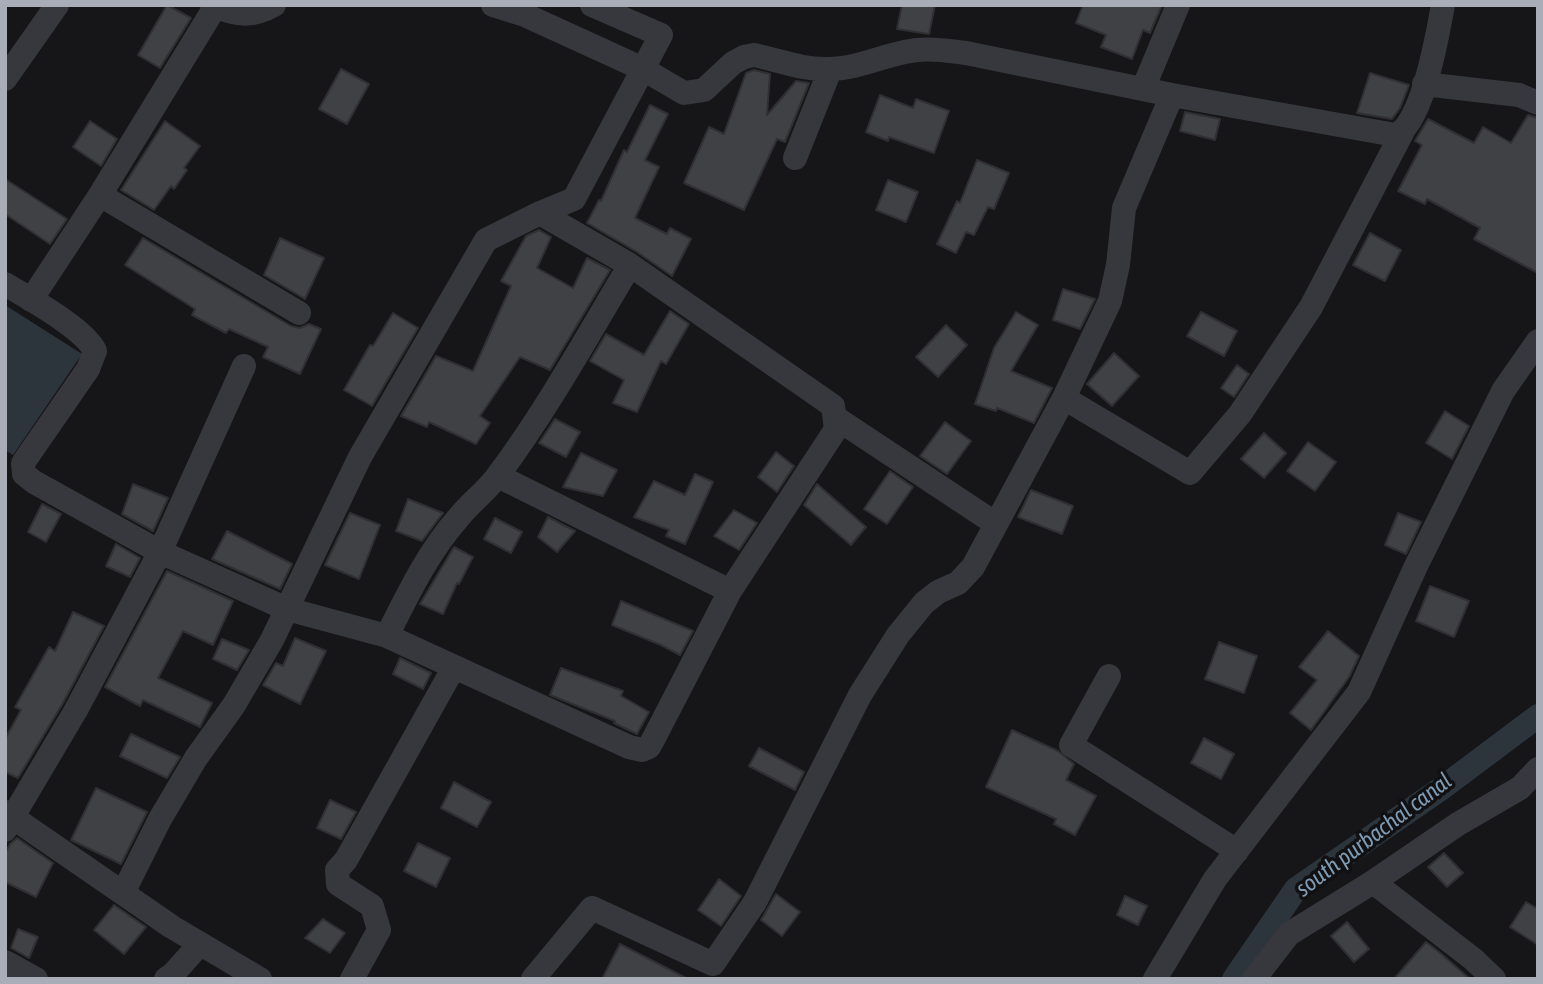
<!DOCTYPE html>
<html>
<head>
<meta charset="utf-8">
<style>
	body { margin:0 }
	#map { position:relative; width:1543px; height:984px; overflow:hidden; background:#161618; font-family:"Asap Condensed",sans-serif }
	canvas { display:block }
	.frame { position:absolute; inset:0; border:7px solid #a8adb8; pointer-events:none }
</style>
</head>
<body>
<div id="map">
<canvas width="1543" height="984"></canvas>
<div class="frame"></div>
</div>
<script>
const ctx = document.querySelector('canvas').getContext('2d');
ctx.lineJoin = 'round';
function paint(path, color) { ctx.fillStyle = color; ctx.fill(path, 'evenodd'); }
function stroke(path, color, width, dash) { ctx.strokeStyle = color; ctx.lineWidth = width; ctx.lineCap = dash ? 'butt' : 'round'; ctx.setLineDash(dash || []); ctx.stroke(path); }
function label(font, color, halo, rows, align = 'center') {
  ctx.font = font + ' "Asap Condensed",sans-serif'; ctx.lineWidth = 7; ctx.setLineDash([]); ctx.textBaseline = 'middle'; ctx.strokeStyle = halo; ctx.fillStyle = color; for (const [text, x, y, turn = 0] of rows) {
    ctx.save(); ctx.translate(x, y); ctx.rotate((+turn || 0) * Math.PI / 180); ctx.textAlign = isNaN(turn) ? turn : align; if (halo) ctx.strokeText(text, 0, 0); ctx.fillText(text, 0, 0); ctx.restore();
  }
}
paint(new Path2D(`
	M5,305L82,354L13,455L5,450Z`), '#2c353c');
stroke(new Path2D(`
	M1234,979L1296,889L1442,788L1538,716`), '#2c353c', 24);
const building = new Path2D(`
	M167,5L191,18L160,68L138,55Z
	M902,5H935L929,34L897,29Z
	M1083,5H1162L1150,33L1143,30L1132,59L1101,47L1106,35L1076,23Z
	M341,69L369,84L347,124L319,109Z
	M754,70L770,74L767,115L796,81L809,83L785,142L777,139L744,210L684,183L709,127L724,134L746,73Z
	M1370,73L1409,85L1400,108L1392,119L1357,113Z
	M880,95L913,108L916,99L949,111L934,153L889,137L888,141L866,132Z
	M650,105L668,114L645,160L659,167L635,218L667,234L670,228L691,239L672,276L637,252L587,223L599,200L601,201L624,150L627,152Z
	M1185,112L1220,119L1215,140L1180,131Z
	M1528,115L1538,118V273L1474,239L1480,228L1427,199L1425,204L1398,191L1422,145L1415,141L1428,119L1474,143L1483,127L1511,143Z
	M90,121L117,139L101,166L73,147Z
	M165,121L200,146L184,168L187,170L174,189L171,186L154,210L121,190Z
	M977,160L1009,173L994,209L988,207L974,235L966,232L956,253L937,244L957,201L960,203Z
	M5,179L67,219L50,244L5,214Z
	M888,180L918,192L906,222L876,210Z
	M539,230L551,237L537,268L573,288L587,258L610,270L550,370L520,357L480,416L490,423L476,444L429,422L427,427L401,416L436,356L473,371L511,286L501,281L526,236Z
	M1370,233L1401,250L1385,281L1353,265Z
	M143,238L291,326L300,328L309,324L321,329L300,374L263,357L268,347L229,329L226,333L192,315L195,309L125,265Z
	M280,238L324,258L305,299L264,275Z
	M1063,289L1095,299L1080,329L1053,320Z
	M670,311L689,324L666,364L661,361L637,412L613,403L624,380L590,361L606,334L644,355Z
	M1016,312L1038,325L1011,371L1052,388L1034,423L997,408L996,411L975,404L994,348Z
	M1201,312L1237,331L1224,356L1187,336Z
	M393,313L418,328L372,406L344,390L370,345L373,346Z
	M946,325L967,345L938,377L916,357Z
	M1114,353L1139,376L1112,406L1087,384Z
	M1237,365L1249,374L1234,397L1221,388Z
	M1445,411L1469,426L1452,459L1426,443Z
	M555,419L580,432L566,457L539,443Z
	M945,422L971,441L947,474L920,456Z
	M1264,433L1286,453L1264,478L1241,459Z
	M1308,442L1336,462L1315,491L1287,471Z
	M776,452L794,466L777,492L758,477Z
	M581,453L617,470L603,496L563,487Z
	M890,471L913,487L887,524L864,509Z
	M695,474L713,482L685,544L666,536L669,530L634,517L654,481L685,495Z
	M133,484L168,498L153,531L122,514Z
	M817,484L866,527L851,545L804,505Z
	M1031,490L1073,506L1062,534L1018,517Z
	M408,499L443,513L422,541L396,531Z
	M42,504L61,514L46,542L28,532Z
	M734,510L757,523L739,550L714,536Z
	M350,513L380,525L359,579L325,565Z
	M1398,513L1421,522L1406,554L1385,545Z
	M548,517L575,531L557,552L538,537Z
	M495,518L522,532L511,553L484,539Z
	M227,531L292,564L280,589L212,559Z
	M116,544L140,558L130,577L106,566Z
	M454,547L473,557L459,584L457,583L443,614L420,604Z
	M167,571L233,601L213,645L183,631L158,678L212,703L200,727L143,700L140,706L105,687Z
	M1430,586L1469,601L1454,637L1416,621Z
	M621,601L693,631L680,655L661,645L612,625Z
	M73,612L104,626L63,703L18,778L5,772V739L21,710L15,707L49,647L55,651Z
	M1328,631L1359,656L1349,677L1311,730L1290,713L1317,680L1299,667Z
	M295,638L326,651L300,704L263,685L276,663L283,666Z
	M222,639L249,650L237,670L213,659Z
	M1219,642L1257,656L1244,693L1205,679Z
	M400,658L431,673L423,689L393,674Z
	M561,668L623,691L621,696L649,712L637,734L614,723L615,721L550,695Z
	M1012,730L1058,751L1074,764L1066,780L1096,796L1075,835L1054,824L1056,819L986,787Z
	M131,734L180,757L167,778L120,756Z
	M1204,738L1234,754L1221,779L1191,763Z
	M759,748L804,772L795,790L749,766Z
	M454,782L491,802L477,827L441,808Z
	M96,788L147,812L121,864L71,840Z
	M330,800L356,812L341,839L317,828Z
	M17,838L53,863L36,897L5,882V853L10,844Z
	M418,843L450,858L436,887L404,871Z
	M1444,853L1463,873L1447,887L1428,867Z
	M719,879L741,896L721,926L698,910Z
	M776,894L800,912L782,936L761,920Z
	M1125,896L1147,906L1138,925L1117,915Z
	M1526,902L1538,909V945L1510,927Z
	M114,905L146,927L124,954L94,930Z
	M323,919L345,933L330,953L305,938Z
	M1347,922L1369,949L1354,962L1331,936Z
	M18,929L38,937L29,958L11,948Z
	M1426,942L1439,952L1470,979H1394Z
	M620,944L688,979H602Z`);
paint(building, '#404145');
stroke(building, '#303034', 2);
stroke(new Path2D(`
	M212,5C235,15 252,18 274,5
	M493,5L525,15L643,69L684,93L704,90L733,63L744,57L754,55C778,60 803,70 828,69C859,69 887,53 917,50C933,48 950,51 966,53L1172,95L1395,135C1422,127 1438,32 1443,5
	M5,79L57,5
	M1424,84L1519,95L1538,103
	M1143,89L1178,5
	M795,158L830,70
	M100,195L299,313
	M5,284C28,298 84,328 95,351L88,369L23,463L24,474L34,482L160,552L287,609L387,636L629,747L642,750L649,747L655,736L730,591L836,429L833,406L630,265L540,213
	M31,300L100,195L215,7
	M1064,398L1190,473L1240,414L1311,307L1402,133
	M836,418L996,524
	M498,476L730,591
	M387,636C408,594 428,552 459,517C471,502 488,490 499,474C548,408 588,335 630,265
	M1109,676L1071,745L1237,851
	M5,812L172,927L260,979
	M5,830L76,710L160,552L244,366
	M1373,882L1473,959L1494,979
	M123,893L160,819L196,758L234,705L272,640L360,457L486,240L540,213L574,199L661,35L592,5
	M5,962L36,979
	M166,979L173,974L200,944
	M352,979L379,930L372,906L338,884L337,870L346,860L454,667
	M533,979L592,908L713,964L755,902L860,695L898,635L924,603L938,592L958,583L973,567L1064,398L1110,301L1118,265L1124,208L1172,95
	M1155,979L1215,879L1359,692L1416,566L1503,391L1538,341
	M1254,979L1289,934L1373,882L1458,824L1520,788L1538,769`), '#37383d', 24);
label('italic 23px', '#7f9bb3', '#111113', [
	["south purbachal canal",1374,835,-37]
]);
</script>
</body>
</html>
